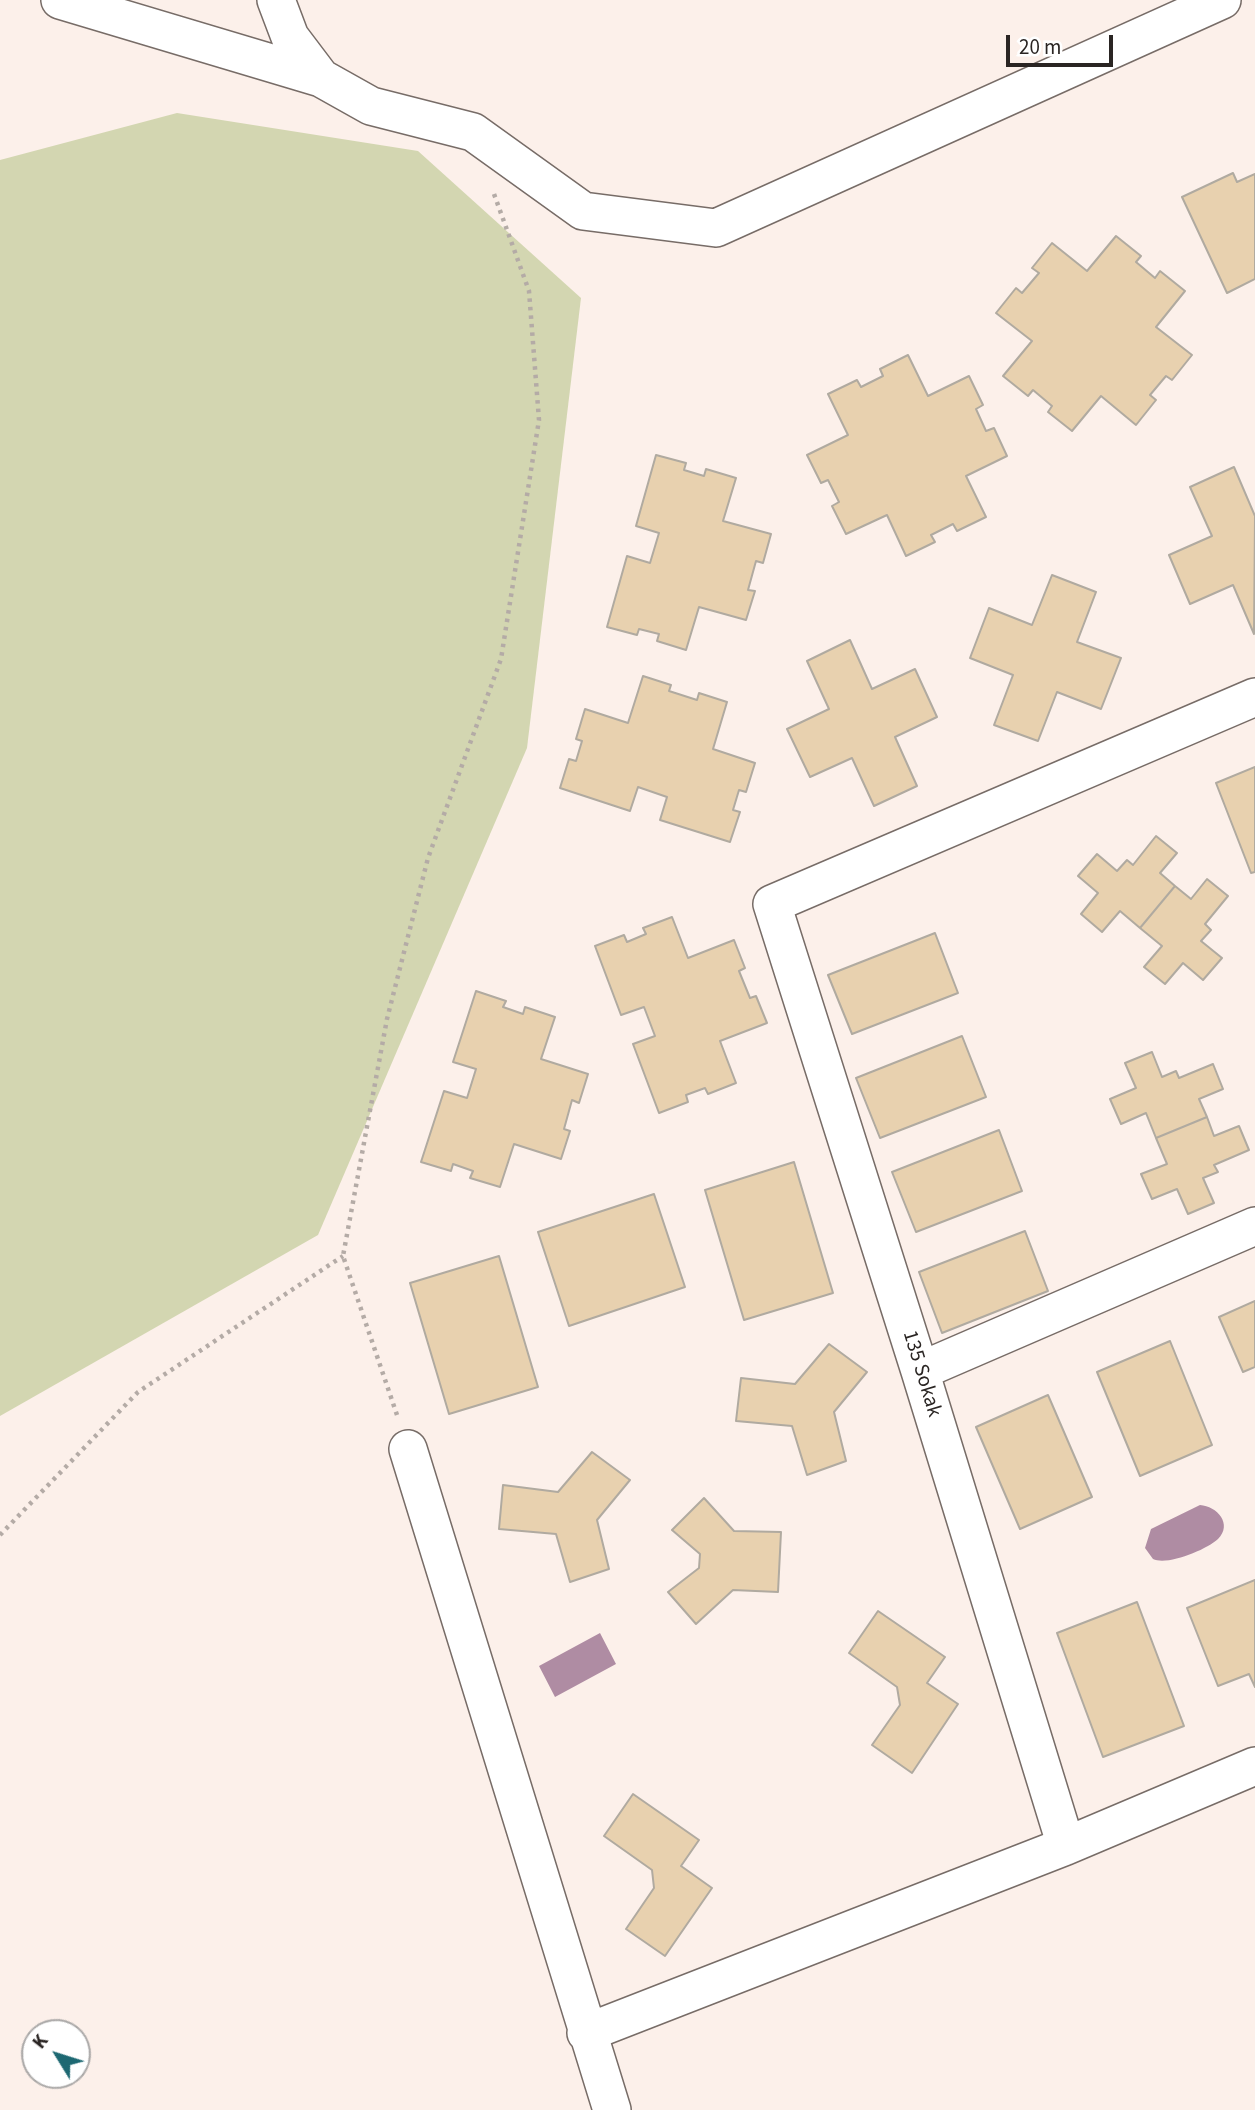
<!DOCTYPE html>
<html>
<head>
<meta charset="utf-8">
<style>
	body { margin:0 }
	#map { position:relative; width:1255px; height:2110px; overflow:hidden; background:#fcf0ea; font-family:"Source Sans 3",sans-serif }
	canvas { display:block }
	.north { position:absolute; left:21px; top:2019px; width:70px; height:70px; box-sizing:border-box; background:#fff; border:2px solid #aaa8a7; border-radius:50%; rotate:308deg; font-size:19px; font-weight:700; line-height:28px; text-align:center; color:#2a2523 }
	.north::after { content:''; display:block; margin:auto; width:24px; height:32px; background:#1d6872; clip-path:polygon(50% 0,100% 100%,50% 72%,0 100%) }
	.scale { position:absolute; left:1006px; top:35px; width:107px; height:32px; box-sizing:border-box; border:4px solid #2a2523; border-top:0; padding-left:9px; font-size:21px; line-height:24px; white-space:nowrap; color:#2a2523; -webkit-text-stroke:5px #fff; paint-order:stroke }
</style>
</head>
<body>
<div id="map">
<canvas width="1255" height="2110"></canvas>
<div class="north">K</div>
<div class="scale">20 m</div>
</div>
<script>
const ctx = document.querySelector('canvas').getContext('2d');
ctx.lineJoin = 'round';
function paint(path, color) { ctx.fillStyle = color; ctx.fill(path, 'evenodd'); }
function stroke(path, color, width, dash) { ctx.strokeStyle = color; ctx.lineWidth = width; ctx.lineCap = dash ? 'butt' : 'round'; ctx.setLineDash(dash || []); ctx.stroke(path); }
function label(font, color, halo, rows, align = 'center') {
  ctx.font = font + ' "Source Sans 3",sans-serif'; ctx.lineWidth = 6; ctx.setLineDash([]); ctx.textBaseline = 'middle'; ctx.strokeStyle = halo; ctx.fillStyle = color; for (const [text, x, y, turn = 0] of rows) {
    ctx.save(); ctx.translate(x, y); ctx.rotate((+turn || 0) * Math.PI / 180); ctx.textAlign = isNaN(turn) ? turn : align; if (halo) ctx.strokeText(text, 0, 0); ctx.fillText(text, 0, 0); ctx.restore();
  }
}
paint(new Path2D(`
	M177,113L418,151L581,298L527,748L318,1235L0,1416V160Z`), '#d3d6b1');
paint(new Path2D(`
	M1200,1505C1217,1506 1233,1524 1218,1539C1206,1550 1167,1566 1153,1559L1145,1548L1151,1529Z
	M600,1633L616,1664L555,1697L539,1666Z`), '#af8ca3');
const building = new Path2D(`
	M1233,173L1237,182L1255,174V279L1227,293L1182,197Z
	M1116,236L1141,256L1136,262L1155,278L1160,271L1185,291L1156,327L1192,355L1172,380L1166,376L1150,395L1156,400L1136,425L1101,396L1072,431L1048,412L1052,406L1033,390L1028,396L1003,376L1032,341L996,313L1016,288L1022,293L1039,273L1032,268L1052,243L1087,271Z
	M908,355L928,396L969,376L983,405L976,409L986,431L994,428L1007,456L966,476L986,517L957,531L953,524L931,535L935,542L906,556L887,515L846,534L832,506L839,502L828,480L821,483L807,455L848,435L828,394L857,380L861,387L883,376L880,369Z
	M656,455L686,463L684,470L704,476L706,469L736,478L723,521L771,534L763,563L756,561L748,590L755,591L746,620L699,607L686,650L657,641L659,634L639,629L637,635L607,627L627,556L650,563L659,533L636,526Z
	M1234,467L1255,516L1254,634L1233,585L1190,604L1169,555L1212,536L1190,487Z
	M1052,575L1096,592L1077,642L1121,658L1101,709L1057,692L1038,741L994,725L1013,675L970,658L989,608L1032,625Z
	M850,640L872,689L915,669L937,717L895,737L917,786L874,806L852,758L810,777L787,729L829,709L807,661Z
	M643,676L671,685L669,691L697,700L699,693L727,702L713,749L755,763L746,792L739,790L733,810L740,812L730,842L660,820L667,797L638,787L630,811L560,788L569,759L576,761L582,741L576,739L585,709L628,723Z
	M1255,767V872L1251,873L1216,783Z
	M1156,836L1177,853L1160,873L1175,886L1140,928L1120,911L1102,932L1081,914L1098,893L1078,876L1097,854L1117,871L1127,860L1133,865Z
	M1207,879L1228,896L1205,924L1211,930L1201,941L1222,958L1203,980L1183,963L1165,984L1144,967L1162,946L1140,928L1175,886L1191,899Z
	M672,917L688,958L734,940L745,968L739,971L750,998L756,996L767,1023L720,1041L736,1083L708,1094L705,1088L686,1095L688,1102L659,1113L633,1044L655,1036L644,1007L621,1015L595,946L624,935L627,942L646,934L643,928Z
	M935,933L958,993L852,1034L828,975Z
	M476,991L506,1001L503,1007L523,1014L525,1007L555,1017L541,1059L588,1074L579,1103L572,1100L564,1129L570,1131L561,1159L514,1144L500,1187L470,1178L473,1171L453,1164L451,1171L421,1162L444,1091L467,1098L476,1069L453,1062Z
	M962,1036L986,1097L880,1138L856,1078Z
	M1152,1052L1162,1077L1176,1071L1179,1078L1213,1064L1223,1089L1199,1099L1207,1117L1156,1138L1146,1113L1121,1124L1110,1099L1136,1088L1125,1063Z
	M1207,1117L1214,1136L1239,1126L1249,1150L1214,1165L1218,1172L1203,1178L1214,1203L1188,1214L1177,1189L1152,1199L1141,1174L1167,1164L1156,1138Z
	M999,1130L1022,1191L916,1232L892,1172Z
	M794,1162L833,1293L744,1320L705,1190Z
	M654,1194L685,1287L569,1326L538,1232Z
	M1025,1231L1048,1291L942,1333L919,1272Z
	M499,1256L538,1387L449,1414L410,1283Z
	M1255,1301V1367L1243,1372L1219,1317Z
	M1170,1341L1212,1445L1140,1476L1097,1372Z
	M829,1344L867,1372L834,1412L846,1461L807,1475L792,1426L736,1421L741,1378L795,1384Z
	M1048,1395L1092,1497L1020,1529L976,1427Z
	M592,1452L630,1480L597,1520L609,1569L570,1582L556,1534L499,1529L503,1485L558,1492Z
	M704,1498L734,1531L781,1532L778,1592L733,1590L696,1624L668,1592L699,1568L700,1554L672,1530Z
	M1255,1580V1687L1249,1674L1218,1686L1187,1608Z
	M1137,1602L1184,1726L1103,1757L1057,1633Z
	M878,1611L945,1657L927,1683L958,1704L912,1773L872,1745L900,1705L897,1687L849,1653Z
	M633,1794L699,1840L681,1866L712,1888L665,1956L626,1929L654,1888L652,1870L604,1836Z`);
paint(building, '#e8d1af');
stroke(building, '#b0aaa0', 2);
const minor = new Path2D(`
	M60,0L321,78
	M276,0L290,37L321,78L371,106L473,132L583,211L716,228L1222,0
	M920,1371L1255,1226
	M408,1449L612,2110
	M1066,1846L920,1371L772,904L1255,697
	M586,2033L1066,1846L1255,1766`);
stroke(minor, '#776c67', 40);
stroke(new Path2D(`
	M397,1415L343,1256L387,1019L428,858L501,659L539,420L529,291L494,194
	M0,1535L138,1392L343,1256`), '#b4aba6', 4.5, [3.5, 5]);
stroke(minor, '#fff', 37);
label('21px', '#2a2523', '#fff', [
	["135 Sokak",921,1374,73]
]);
</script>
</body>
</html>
